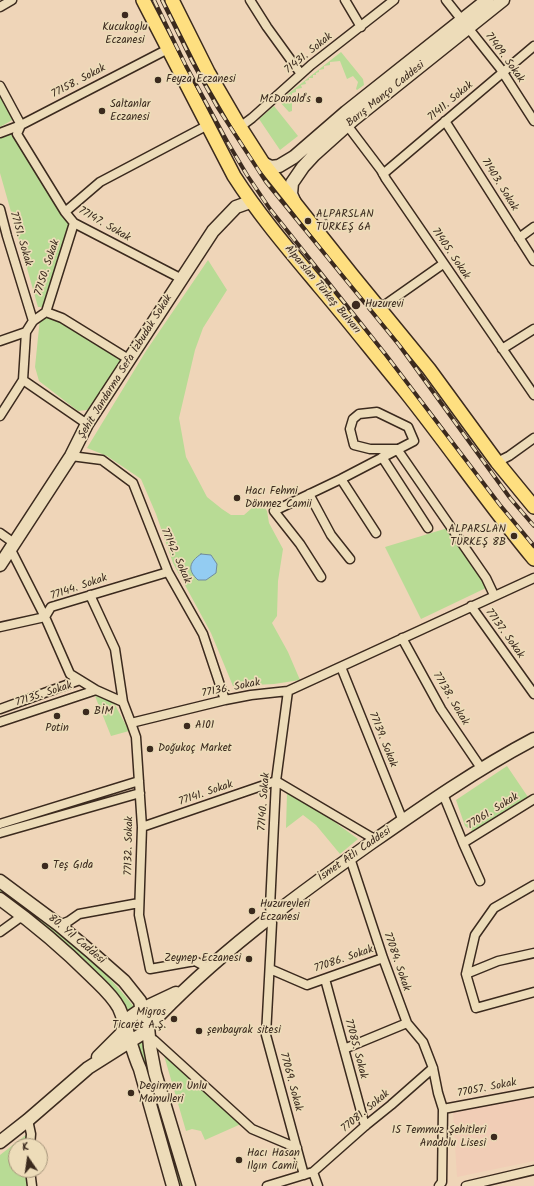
<!DOCTYPE html>
<html>
<head>
<meta charset="utf-8">
<style>
	body { margin:0 }
	#map { position:relative; width:534px; height:1186px; overflow:hidden; background:#efd5b8; font-family:Kalam,sans-serif }
	canvas { display:block }
	.north { position:absolute; left:8px; top:1138px; width:40px; height:40px; box-sizing:border-box; background:#eddcb9; border:1px solid #a6957b; border-radius:50%; rotate:347deg; font-size:11px; font-weight:700; line-height:16px; text-align:center; color:#3b2a1e }
	.north::after { content:''; display:block; margin:auto; width:14px; height:18px; background:#3b2a1e; clip-path:polygon(50% 0,100% 100%,50% 72%,0 100%) }
</style>
</head>
<body>
<div id="map">
<canvas width="534" height="1186"></canvas>
<div class="north">K</div>
</div>
<script>
const ctx = document.querySelector('canvas').getContext('2d');
ctx.lineJoin = 'round';
function paint(path, color) { ctx.fillStyle = color; ctx.fill(path, 'evenodd'); }
function stroke(path, color, width, dash) { ctx.strokeStyle = color; ctx.lineWidth = width; ctx.lineCap = dash ? 'butt' : 'round'; ctx.setLineDash(dash || []); ctx.stroke(path); }
function label(font, color, halo, rows, align = 'center') {
  ctx.font = font + ' Kalam,sans-serif'; ctx.lineWidth = 3.5; ctx.setLineDash([]); ctx.textBaseline = 'middle'; ctx.strokeStyle = halo; ctx.fillStyle = color; for (const [text, x, y, turn = 0] of rows) {
    ctx.save(); ctx.translate(x, y); ctx.rotate((+turn || 0) * Math.PI / 180); ctx.textAlign = isNaN(turn) ? turn : align; if (halo) ctx.strokeText(text, 0, 0); ctx.fillText(text, 0, 0); ctx.restore();
  }
}
paint(new Path2D(`
	M534,1095V1161L457,1177L453,1112Z`), '#f1cdb6');
paint(new Path2D(`
	M341,52L363,79L364,85L357,90L356,89L358,82L353,76L347,79L340,61L330,62V65L324,66V69L319,70V72L316,73V75H313V78H309V80L305,81L306,84L301,85L302,88L296,89V92L292,93V111L289,112L279,101Z
	M0,94L14,119L0,127Z
	M274,106L298,136L280,150L259,119Z
	M11,134L48,188L70,226L46,307H38L0,173V138Z
	M208,260L227,290L203,328L195,350L179,418L186,457L207,497L222,509L231,515H244L260,501L267,511L269,523L283,549L278,581L277,616L272,623L288,652L300,680L274,684L233,686L211,633L173,563L156,514L141,479L107,456L87,448L146,351Z
	M55,316L121,360L105,387L87,410L78,411L39,381L35,367L40,318Z
	M451,527L488,587L421,619L385,547Z
	M95,696L113,701L129,731L111,736Z
	M507,766L528,797L475,833L465,826L456,800Z
	M289,791H292L358,839L340,854L316,825L303,815L286,828L287,793Z
	M0,887C49,923 98,960 135,1008L126,1014L113,989L84,959L42,923L0,892Z
	M144,1040L184,1186H179L134,1046Z
	M163,1052L241,1124L205,1140L201,1131L192,1129L186,1131Z
	M27,1134L26,1146H16V1170H26L29,1186H0V1155Z`), '#b8db95');
const water = new Path2D(`
	M201,554L211,555L217,564L216,573L206,580H198C187,570 189,562 201,554Z`);
paint(water, '#93ccf2');
stroke(water, '#708b9d', 1);
const minor = new Path2D(`
	M250,0L267,27L301,74
	M345,0L361,27
	M446,0L500,68L534,121
	M0,7L12,0
	M0,86L21,125L17,134L65,212L74,223L182,279
	M445,121L534,261
	M347,125L381,170L386,179L534,395
	M240,127L252,118L311,65L394,0
	M0,133L21,125L168,49
	M383,174L534,46
	M0,209L7,236L33,321
	M65,212L100,182L208,125
	M519,238L534,227
	M379,309L443,264
	M46,312L62,318L130,360
	M0,341L26,332L33,321L46,312L74,223
	M502,349L534,329
	M23,380L87,424
	M0,416L23,380L26,332
	M71,456L102,460L133,483L168,572L203,634L225,700
	M382,457L428,528
	M497,462L509,456L534,438
	M341,479L376,533
	M309,494L331,535L350,559
	M0,533L14,543
	M10,548L45,617L70,674L96,690L123,702L131,723L225,700L251,695L288,691L534,578
	M321,577L300,544L274,511L341,479L414,441L408,427L377,412L359,414L353,419L350,429L354,445L370,449H397L486,578L494,595
	M90,595L115,649L123,702
	M471,606L534,694
	M0,627L45,617L51,607L168,572
	M402,638L441,709L481,768
	M341,667L403,821
	M288,691L276,781L270,907L272,923L266,1035L304,1175
	M0,709L80,680
	M0,722L96,690
	M131,723L136,737L142,827L139,915L150,969L195,961L208,968
	M276,781L376,840
	M443,794L463,843L480,881
	M0,824L139,781
	M142,827L276,781
	M0,833L140,793
	M463,843L534,799
	M350,858L383,958L407,1023L423,1042L433,1068L438,1093L443,1109L442,1182L439,1186
	M534,885L494,908L475,935L466,974L476,1008L534,992
	M59,925L69,921L79,914L139,903
	M0,932L18,919L24,917
	M270,969L307,985L383,958
	M466,974L498,961L534,953
	M325,979L365,1126
	M149,1041L154,1040L252,1129L297,1148
	M344,1049L407,1023
	M443,1109L534,1092
	M28,1120L31,1134L30,1146
	M30,1170L32,1186
	M313,1172L318,1186
	M267,1186L313,1172L365,1126L391,1105L433,1068
	M466,1186L534,1170`);
const secondary = new Path2D(`
	M263,163L271,167L279,166L294,157L346,112L487,0
	M295,203L291,194L292,183L303,167L314,155L353,120L503,0
	M0,565L71,456L87,424L213,231L236,207L250,202
	M0,881L59,925L91,952L124,981L140,1001L143,1017L148,1027L150,1047L155,1073L189,1186
	M0,899C32,922 63,948 91,976C101,986 112,995 119,1008C127,1026 131,1049 140,1069L173,1186
	M98,1057L121,1034L129,1018L142,1009L176,993
	M0,1142L28,1120L88,1068L145,1032L148,1027C214,956 292,899 371,843C424,806 477,769 534,739`);
const primary = new Path2D(`
	M143,0L234,176C259,215 289,250 319,286C348,320 376,356 405,391C449,446 489,505 534,559
	M172,0L208,72L240,127L263,163L352,275L429,369L497,462L534,507`);
stroke(minor, '#3b2a1e', 11);
stroke(secondary, '#3b2a1e', 15);
stroke(primary, '#3b2a1e', 16);
stroke(minor, '#eddcb9', 8);
stroke(secondary, '#eddcb9', 12);
stroke(primary, '#fedf80', 13);
const rail = new Path2D(`
	M154,0L186,66L228,143L247,175L270,209L386,355L500,505L534,546
	M162,0L192,61L218,108L266,182L399,345L510,498L534,526`);
stroke(rail, '#3b2a1e', 4);
stroke(rail, '#eddcb9', 2.5, [8]);
for (const [x, y, r, color] of [
	[125,15,4,"#3b2a1e"],
	[158,80,4,"#3b2a1e"],
	[319,100,4,"#3b2a1e"],
	[102,111,4,"#3b2a1e"],
	[308,221,4,"#3b2a1e"],
	[356,305,5,"#3b2a1e"],
	[237,498,4,"#3b2a1e"],
	[514,536,4,"#3b2a1e"],
	[86,712,4,"#3b2a1e"],
	[57,716,4,"#3b2a1e"],
	[187,726,4,"#3b2a1e"],
	[150,749,4,"#3b2a1e"],
	[45,866,4,"#3b2a1e"],
	[252,911,4,"#3b2a1e"],
	[249,959,4,"#3b2a1e"],
	[174,1019,4,"#3b2a1e"],
	[199,1031,4,"#3b2a1e"],
	[131,1093,4,"#3b2a1e"],
	[494,1137,4,"#3b2a1e"],
	[239,1160,4,"#3b2a1e"]
]) { const dot = new Path2D(); dot.arc(x, y, r, 0, 2 * Math.PI); ctx.fillStyle = color; ctx.fill(dot); stroke(dot, '#eddcb9', 1.5); }
label('11px', '#3b2a1e', '#eddcb9', [
	["Kucukoglu",125,28,"center"],
	["Eczanesi",125,41,"center"],
	["Feyza Eczanesi",166,80],
	["McDonald's",311,100,"right"],
	["Saltanlar",110,105],
	["Eczanesi",110,118],
	["ALPARSLAN",316,215],
	["TÜRKEŞ 6A",316,228],
	["Huzurevi",365,305],
	["Hacı Fehmi",245,492],
	["Dönmez Camii",245,505],
	["ALPARSLAN",506,530,"right"],
	["TÜRKEŞ 8B",506,543,"right"],
	["BİM",94,712],
	["A101",195,726],
	["Potin",57,729,"center"],
	["Doğukoç Market",158,749],
	["Teş Gıda",53,866],
	["Huzurevleri",260,905],
	["Eczanesi",260,918],
	["Zeynep Eczanesi",241,959,"right"],
	["Migros",166,1013,"right"],
	["Ticaret A.Ş.",166,1026,"right"],
	["şenbayrak sitesi",207,1031],
	["Degirmen Unlu",139,1087],
	["Mamulleri",139,1100],
	["15 Temmuz Şehitleri",486,1131,"right"],
	["Anadolu Lisesi",486,1144,"right"],
	["Hacı Hasan",247,1154],
	["Ilgın Camii",247,1167]
], 'left');
label('11px', '#3b2a1e', '#eddcb9', [
	["71431. Sokak",309,54,-39],
	["71409. Sokak",504,58,54],
	["77158. Sokak",79,82,-28],
	["Barış Manço Caddesi",386,95,-39],
	["71411. Sokak",451,102,-40],
	["71403. Sokak",499,185,58],
	["77147. Sokak",104,225,30],
	["77151. Sokak",20,239,74],
	["71405. Sokak",450,254,56],
	["77150. Sokak",48,268,-72],
	["Alparslan Türkeş Bulvarı",322,290,50],
	["Şehit Jandarma Sefa İzbudak Sokak",126,367,-58],
	["77142. Sokak",175,556,66],
	["77144. Sokak",79,588,-19],
	["77137. Sokak",504,634,54],
	["77136. Sokak",231,689,-11],
	["77135. Sokak",44,695,-18],
	["77138. Sokak",450,699,59],
	["77139. Sokak",382,740,68],
	["77141. Sokak",206,794,-19],
	["77140. Sokak",265,802,-86],
	["77061. Sokak",493,812,-32],
	["77132. Sokak",130,846,-89],
	["İsmet Atlı Caddesi",355,855,-35],
	["80. Yıl Caddesi",76,940,40],
	["77086. Sokak",344,960,-19],
	["77084. Sokak",396,962,71],
	["77085. Sokak",355,1049,75],
	["77069. Sokak",290,1082,75],
	["77057. Sokak",487,1089,-11],
	["77081. Sokak",366,1112,-40]
]);
</script>
</body>
</html>
